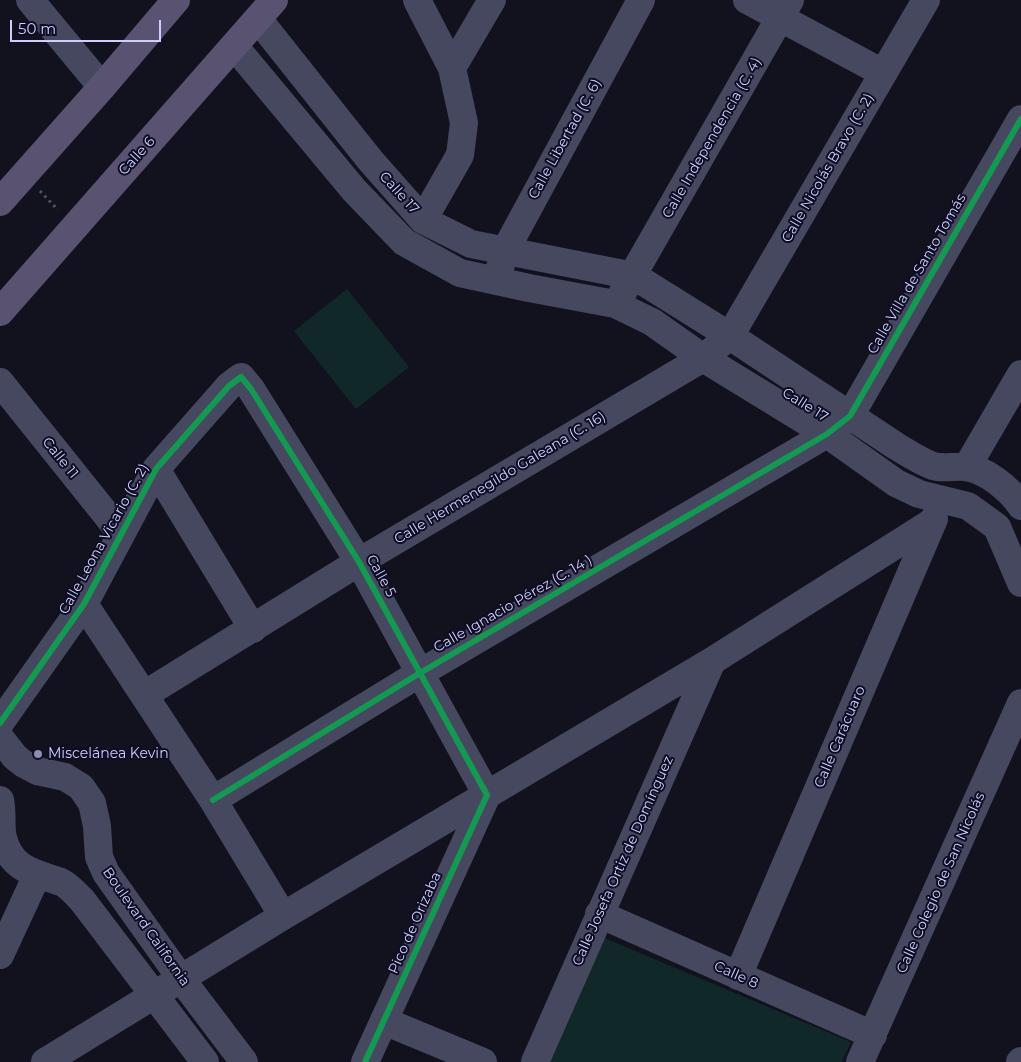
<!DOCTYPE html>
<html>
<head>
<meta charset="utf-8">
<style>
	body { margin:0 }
	#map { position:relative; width:1021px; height:1062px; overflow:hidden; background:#12121e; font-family:Montserrat,sans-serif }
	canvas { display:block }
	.scale { position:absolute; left:10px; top:20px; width:151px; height:22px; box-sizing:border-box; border:2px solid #cfcfff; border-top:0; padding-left:6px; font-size:15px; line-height:18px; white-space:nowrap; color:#cfcfff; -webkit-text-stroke:4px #0e0d23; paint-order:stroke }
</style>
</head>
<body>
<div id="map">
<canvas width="1021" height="1062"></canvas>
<div class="scale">50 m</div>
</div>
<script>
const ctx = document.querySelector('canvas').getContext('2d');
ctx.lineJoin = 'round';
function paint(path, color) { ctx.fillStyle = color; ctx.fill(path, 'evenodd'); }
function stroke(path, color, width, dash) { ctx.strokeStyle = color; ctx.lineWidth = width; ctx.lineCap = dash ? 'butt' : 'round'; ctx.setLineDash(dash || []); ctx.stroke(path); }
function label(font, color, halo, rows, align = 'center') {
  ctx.font = font + ' Montserrat,sans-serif'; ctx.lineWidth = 4; ctx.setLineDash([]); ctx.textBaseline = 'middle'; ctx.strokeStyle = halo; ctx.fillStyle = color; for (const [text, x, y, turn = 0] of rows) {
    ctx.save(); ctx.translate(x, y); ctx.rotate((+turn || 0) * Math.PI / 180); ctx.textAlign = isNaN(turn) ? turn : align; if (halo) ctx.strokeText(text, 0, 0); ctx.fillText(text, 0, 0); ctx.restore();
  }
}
paint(new Path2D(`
	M347,289L409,367L356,409L294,331Z
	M595,934L851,1042L842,1062H541Z`), '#102928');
stroke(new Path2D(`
	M40,191L58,210`), '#475964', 3, [2.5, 4]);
stroke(new Path2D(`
	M30,0L102,87
	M417,0L452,68L464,123L460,155L423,220
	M747,0L883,73
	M258,19L370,160L423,220L471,244L634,276L730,336L896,446C908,453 920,461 933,466C943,469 955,466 965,467C985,469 1010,489 1021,506
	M235,47L354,190L404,242L460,273L529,288L615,304L652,322L703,358L827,434L896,483L919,494L968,506L997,527L1021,583
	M452,68L492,0
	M500,268L505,251L641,0
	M623,292L790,0
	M0,382L121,533
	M967,467L1021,374
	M156,469L253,629
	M84,604L213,800L283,916
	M144,695L359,562L703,358L730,336L926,0
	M0,723L84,604L156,469L229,386L241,377L251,389L359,562L487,795L365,1062
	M0,738L15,757L24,764L37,771L65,777L81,787L92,803L97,826L99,857L106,873L182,980L244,1062
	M0,800C3,812 0,826 3,838C11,870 35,873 61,882C68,885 76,894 82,900L205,1062
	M213,800L420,673L827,434L850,416L1021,119
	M599,914L873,1035
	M0,955L37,875
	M738,976L934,519
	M384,1021L483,1062
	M45,1062L283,916L712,661L932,522
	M535,1062L712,661
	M860,1062L1021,703
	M1020,1062L1021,1061`), '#46485f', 28);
stroke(new Path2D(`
	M0,202L102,87L176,0
	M0,312L274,0`), '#595271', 28);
stroke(new Path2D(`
	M0,723L84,604L156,469L229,386L241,377L251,389L359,562L487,795L365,1062
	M213,800L420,673L827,434L850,416L1021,119`), '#139951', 6);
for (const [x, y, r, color] of [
	[38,754,5,"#8d8db0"]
]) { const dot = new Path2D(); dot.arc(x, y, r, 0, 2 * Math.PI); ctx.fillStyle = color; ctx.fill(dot); stroke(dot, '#0e0d23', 2); }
label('14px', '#cfcfff', '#0e0d23', [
	["Calle Independencia (C. 4)",712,138,-60],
	["Calle Libertad (C. 6)",565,139,-61],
	["Calle 6",137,156,-48],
	["Calle Nicolás Bravo (C. 2)",828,168,-60],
	["Calle 17",399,193,48],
	["Calle Villa de Santo Tomás",917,274,-60],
	["Calle 17",805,405,32],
	["Calle 11",60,458,51],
	["Calle Hermenegildo Galeana (C. 16)",500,478,-31],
	["Calle Leona Vicario (C. 2)",104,539,-61],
	["Calle 5",381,576,61],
	["Calle Ignacio Pérez (C. 14 )",513,604,-30],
	["Calle Carácuaro",840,737,-67],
	["Calle Josefa Ortiz de Domínguez",623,861,-66],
	["Calle Colegio de San Nicolás",941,883,-66],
	["Pico de Orizaba",415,923,-66],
	["Boulevard California",146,927,55],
	["Calle 8",736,975,24]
]);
label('14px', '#cfcfff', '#0e0d23', [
	["Miscelánea Kevin",48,754]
], 'left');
</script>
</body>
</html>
